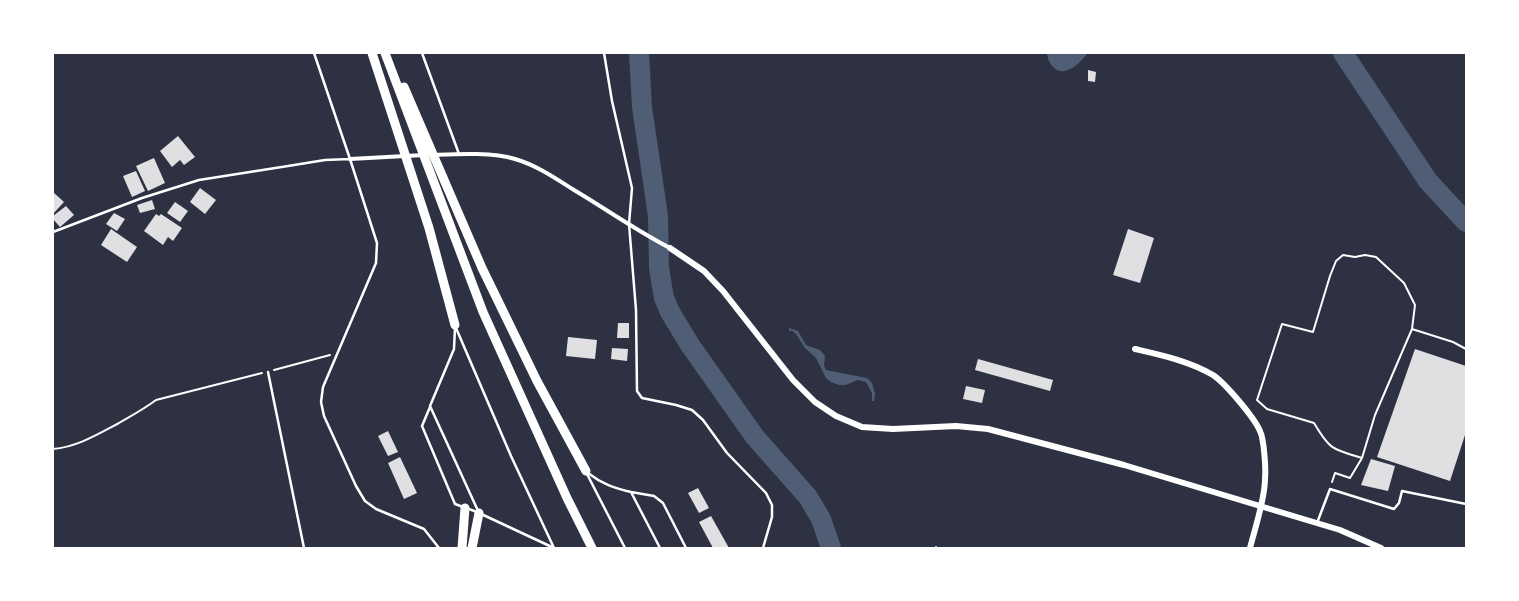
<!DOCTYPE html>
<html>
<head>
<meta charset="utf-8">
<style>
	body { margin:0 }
	#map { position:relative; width:1519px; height:601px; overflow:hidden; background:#2d3142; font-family:"Archivo Narrow",sans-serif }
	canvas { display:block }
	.frame { position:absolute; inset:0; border:54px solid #fff; pointer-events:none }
</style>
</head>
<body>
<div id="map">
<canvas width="1519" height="601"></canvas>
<div class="frame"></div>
</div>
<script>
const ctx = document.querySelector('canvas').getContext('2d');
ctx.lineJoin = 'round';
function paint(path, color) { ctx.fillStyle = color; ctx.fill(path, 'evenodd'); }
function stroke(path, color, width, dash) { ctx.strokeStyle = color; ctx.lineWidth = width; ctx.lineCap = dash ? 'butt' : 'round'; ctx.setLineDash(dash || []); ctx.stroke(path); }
paint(new Path2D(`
	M1047,53H1088C1083,59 1076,67 1068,70C1056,75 1048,64 1047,53Z
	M789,328L798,331L806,345L820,350L825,356L824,366L826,370L867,378L872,383L875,394L874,401H872V393L866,382L858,380L846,385H839L831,382L826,378L816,358L805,348L796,334L792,331H789Z`), '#4f5d75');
stroke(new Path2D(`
	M639,53L642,107L658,216L659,268L664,298L670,312L690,345L755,437L808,497L821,519L831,548
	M1343,53L1428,181L1466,222`), '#4f5d75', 20);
paint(new Path2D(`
	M1088,70L1096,72L1095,82L1088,81Z
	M178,136L195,157L184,165L180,160L172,167L160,151Z
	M154,158L165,183L148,191L136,166Z
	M136,171L145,191L132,197L123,176Z
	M200,188L216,200L205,214L190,202Z
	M53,192L64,202L53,214Z
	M152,200L155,209L140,213L137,205Z
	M175,202L188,211L180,222L167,213Z
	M66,206L74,215L60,227L53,219V216Z
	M114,213L125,219L117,231L106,224Z
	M156,214L159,216L161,214L182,228L173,241L168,237L163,245L144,231Z
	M111,229L137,247L127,262L101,245Z
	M1128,229L1154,238L1140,283L1113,275Z
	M618,323H629V338H617Z
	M568,337L597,340L595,359L566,356Z
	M612,348L628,349L627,361L611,359Z
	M1415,349L1466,366V432L1450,481L1377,457Z
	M978,359L1053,380L1050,391L975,370Z
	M966,386L985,390L982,403L963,399Z
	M388,431L398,452L388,456L378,436Z
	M400,457L417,493L404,499L388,463Z
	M1371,459L1395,466L1388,491L1361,485Z
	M698,488L709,508L699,513L688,493Z
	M711,516L729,548H713L699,522Z`), '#e0e0e3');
stroke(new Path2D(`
	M274,370L330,355
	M53,449C77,447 98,434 119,423C131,416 144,409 156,400L262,373
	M1362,458C1332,449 1330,450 1314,423L1267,409L1257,400L1282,324L1313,332L1330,276L1336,261L1343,255L1355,257L1365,255L1376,257L1404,283L1415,305L1412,329
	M1332,482L1335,473L1350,478L1362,458L1375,415L1412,329L1453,342L1466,349
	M936,547V548`), '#fff', 2);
stroke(new Path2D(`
	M314,53L350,159L377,243L376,263L323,387L321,402L324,416L356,486L365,501L376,509L424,529L439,548
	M422,53L459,154
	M604,53L612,101L632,188L629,224L636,310L637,391L642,398L676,405L692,410L703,420L727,453L766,493L772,505V517L763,548
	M53,232L142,198L199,180L288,166L325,160L350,159
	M455,328L454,349L430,406L479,513L554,548
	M456,328L511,456L554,548
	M268,372L304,548
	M430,407L422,426L455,504L477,512
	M588,473C602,484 614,488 631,492L660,548
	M587,474L625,548
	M631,492L654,496L663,503L686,548
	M1317,523L1330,489L1394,509L1399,503L1402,491L1466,504`), '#fff', 2.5);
stroke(new Path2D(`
	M433,155C457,154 492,152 515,159C536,165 555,178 574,190C606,209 637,231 670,248
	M350,159L424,155`), '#fff', 4);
stroke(new Path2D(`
	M670,248L704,271L723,291L793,380L815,402L836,416L862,427L893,429L956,426L988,429L1124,465L1260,506L1340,530L1381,548
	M1135,349C1161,355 1189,361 1213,375C1225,383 1254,417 1260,431C1264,439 1266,469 1265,479C1265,499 1255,528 1250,548`), '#fff', 6);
stroke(new Path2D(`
	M372,53L429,228L455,325
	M385,53L483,312L567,498L592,548
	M404,87L482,268L537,381L586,471
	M462,548L465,508
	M472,548L479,513`), '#fff', 9);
</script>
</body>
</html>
